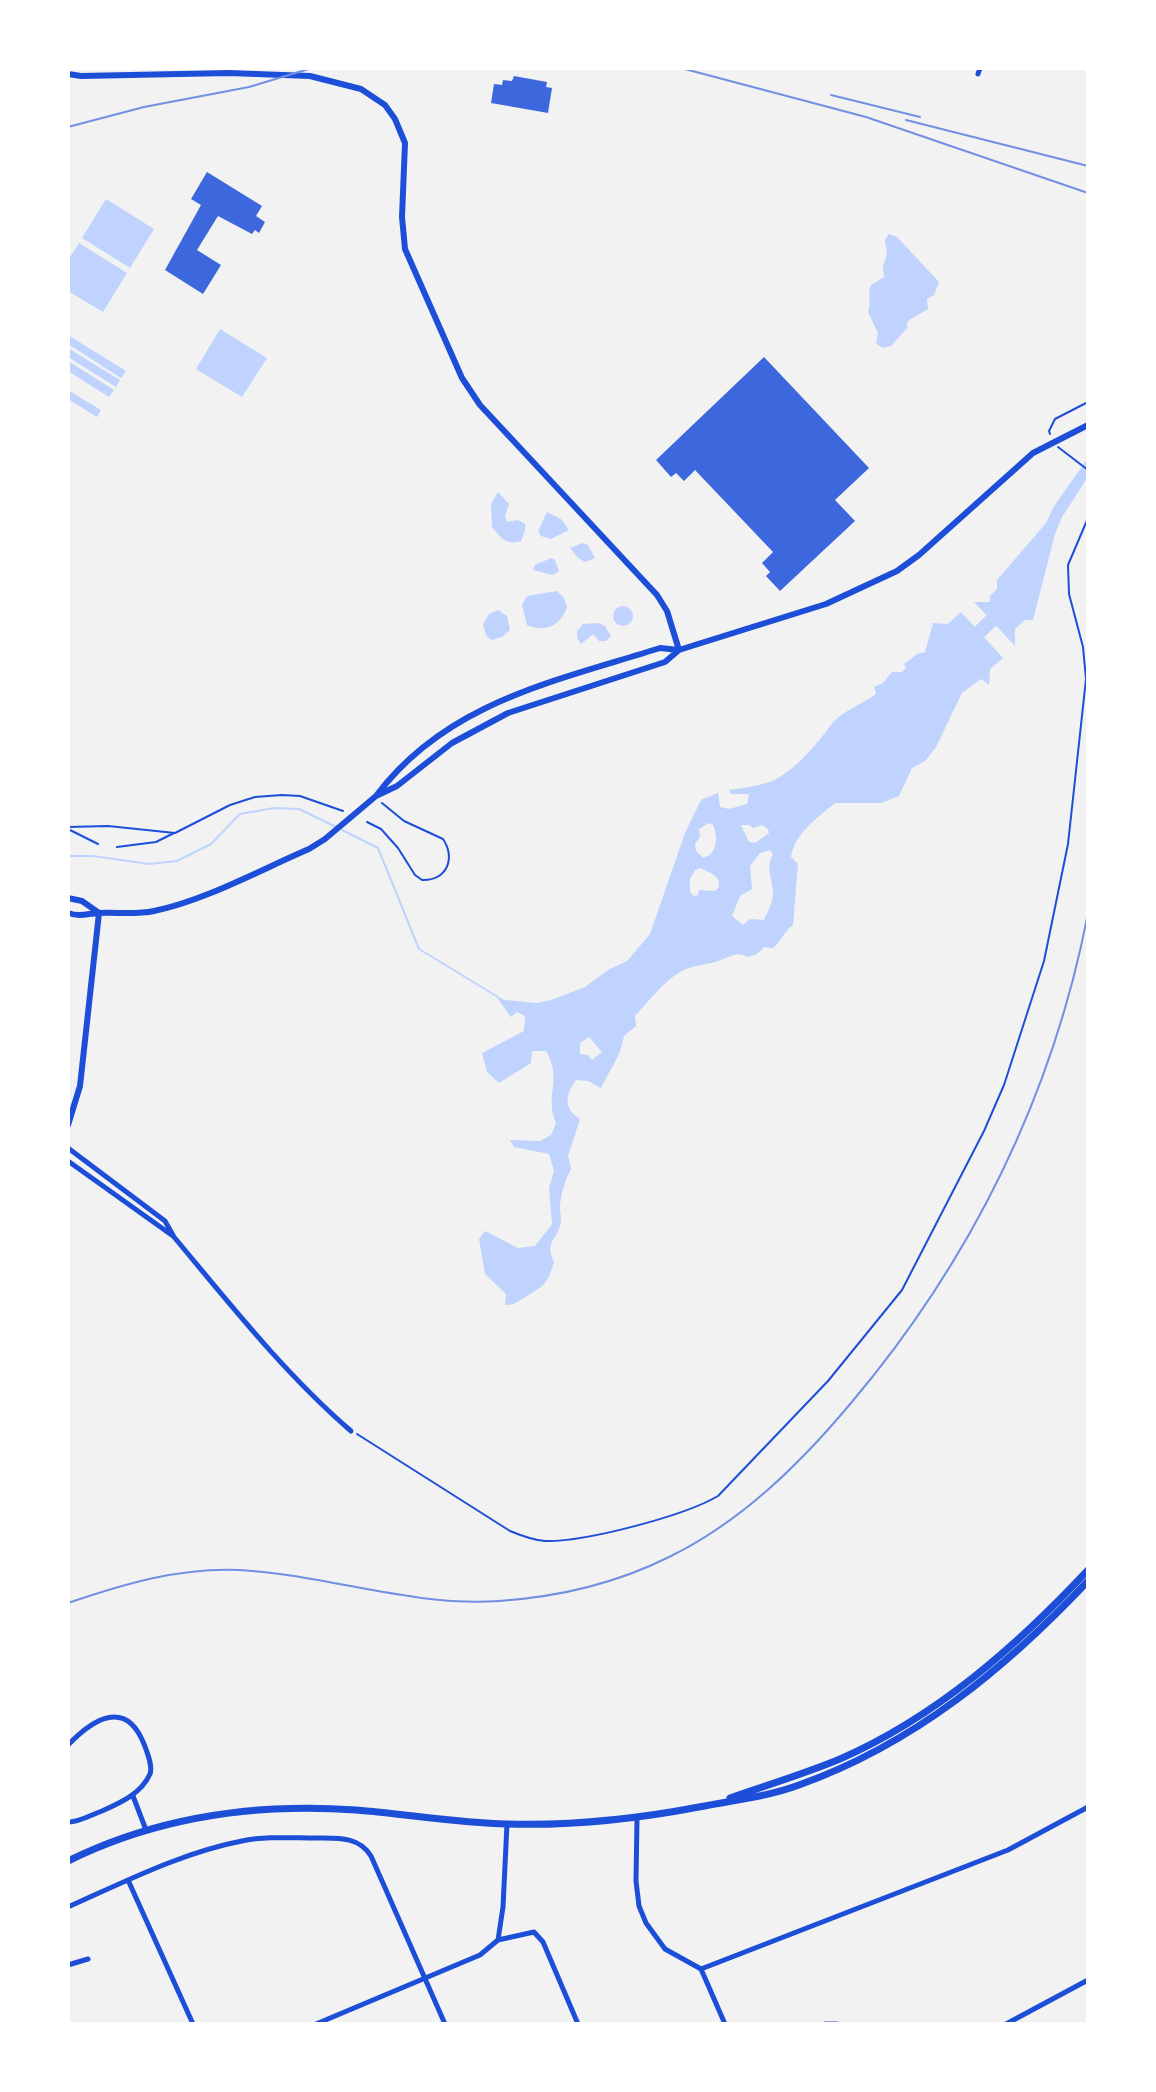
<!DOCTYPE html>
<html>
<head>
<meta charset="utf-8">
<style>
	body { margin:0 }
	#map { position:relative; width:1156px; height:2092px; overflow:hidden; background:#f2f2f2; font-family:"Space Grotesk",sans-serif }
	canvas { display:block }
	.frame { position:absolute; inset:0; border:70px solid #fff; pointer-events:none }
</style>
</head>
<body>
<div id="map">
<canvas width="1156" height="2092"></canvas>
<div class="frame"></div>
</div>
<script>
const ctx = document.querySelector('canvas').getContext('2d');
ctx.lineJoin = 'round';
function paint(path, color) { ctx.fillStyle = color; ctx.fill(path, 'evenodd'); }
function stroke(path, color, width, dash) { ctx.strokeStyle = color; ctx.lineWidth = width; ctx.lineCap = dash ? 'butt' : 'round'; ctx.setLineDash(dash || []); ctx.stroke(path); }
paint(new Path2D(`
	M106,199L154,229L130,268L82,238Z
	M889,234L897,237L939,282L934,295L927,299L928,309L909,320L906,325L908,327L891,346L882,348L876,343L878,333L868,312C872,303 867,295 871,285L884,277L883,266L887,254L885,240Z
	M79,243L127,273L103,312L68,291V260Z
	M220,329L267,358L242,397L196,369Z
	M68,335L126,371L121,378L68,344Z
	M68,348L120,380L116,387L68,357Z
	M68,361L114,390L109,397L68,371Z
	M68,390L101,410L97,417L68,399Z
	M1088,458V477L1062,517L1055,534L1033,620H1025L1015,629V646L974,602H990V596L997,589V580L1046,523L1054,506Z
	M498,492L509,504L505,517L507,522L518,520L525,524V531L521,541C507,546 500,537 492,527L491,504Z
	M547,512L561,519L569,530L551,539L541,536L538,531Z
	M583,543L588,545L595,558L585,562L578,558L570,548Z
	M551,558L555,560L559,571L553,575L533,570L535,565Z
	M557,591L564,598L567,607C560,626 546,633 527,625L522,605L527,596Z
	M613 616a10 10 0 1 1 20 0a10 10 0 1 1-20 0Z
	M498,610L507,616L510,630L502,637L491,640L486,635L483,624L489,614Z
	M961,612L1003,658L990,669L989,685L981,679L962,693L936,747L925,761L912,768L899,796L881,803H835C817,818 795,833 791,857L798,864L793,925C784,931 782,941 773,948L764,947L757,954L748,957C736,950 729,958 718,961C706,965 692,965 680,972C664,981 648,1002 635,1016L636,1026L624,1036C621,1056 609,1071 601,1088L588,1081L576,1080C565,1094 563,1109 580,1119L568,1156L571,1169C565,1181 561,1193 560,1206C560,1212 562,1221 560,1226C555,1242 545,1242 554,1262C547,1286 544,1285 524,1298C517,1302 514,1305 505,1305L506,1294L485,1274L479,1239L485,1231L518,1248L535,1246L552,1224L549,1188L554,1171L549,1154L514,1147L510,1140L540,1141L551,1135L556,1123C544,1095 563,1080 546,1051H532L531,1063L499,1083L487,1072L482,1053L524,1031L525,1016L517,1012L511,1017L496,996L505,1000L537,1003L551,1000L585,987L608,970L627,961L650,934L685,833L701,800L718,793L720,807L729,809L747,804L749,794H731L729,790C743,788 759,786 772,781C795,771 816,745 831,725C840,712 863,704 876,694L874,687L883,683L892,672H902L906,668L904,664L917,654L925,652L933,623L948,624ZM709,823L713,825C718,838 718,854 703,858L696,851L695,844L700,837L699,829ZM741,825H749L753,828L762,825L768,829L769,833L755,843L749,842ZM770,850L773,854C765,867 773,880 773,894C773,903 767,912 764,920L750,919L743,925L732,916L740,896L752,889L750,866L760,853ZM700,868C709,873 720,874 719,887L715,891L699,890L698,895L694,896L690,892V879L695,870ZM589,1037L602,1052L592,1060L588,1055L580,1054V1043Z
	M598,623L605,626L611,636L606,641H599L593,634L581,644L577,638V631L583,624Z`), '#bfd3fe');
stroke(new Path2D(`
	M342,830L378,848L419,949L498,997
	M68,856H93L149,864L177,861L211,844L240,814L274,808L299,809L336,827`), '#bfd3fe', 2);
stroke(new Path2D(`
	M966,645L1003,609`), '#bfd3fe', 14);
paint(new Path2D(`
	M514,76L547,82L546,87L552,88L548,113L491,103L494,84L502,85L503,80L512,81Z
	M207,172L262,206L256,216L265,222L259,233L255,230L252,234L218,216L197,250L221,265L203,294L165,270L201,205L191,199Z
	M764,357L869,468L835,500L855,521L780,591L766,576L770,572L762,563L773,552L695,470L684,481L676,473L671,477L656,460Z`), '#3d67dc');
stroke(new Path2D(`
	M1050,434L1049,431L1055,419L1088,402
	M1058,447L1088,470
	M367,822L381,829L398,848L415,875L422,880C447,881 456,858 443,839L404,821L382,803
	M68,827L108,826L175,833L230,805L255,797L282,795L300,796L343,811
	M68,829L98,844
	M117,847L156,842L174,833
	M357,1434L510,1531C522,1536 532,1540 545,1541C585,1542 684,1516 718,1496L828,1381L902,1290L984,1131L1004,1085L1044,961L1068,844L1086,679L1083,647L1069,594L1068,565L1088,518`), '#1d4ed8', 2);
stroke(new Path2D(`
	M978,74L980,68
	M68,1148L165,1221L174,1237C230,1304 285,1374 351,1431
	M68,1161L173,1236
	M68,1745C94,1718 126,1699 144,1744C147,1752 153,1766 150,1774C141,1794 120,1803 102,1811C91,1815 77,1823 68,1822
	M133,1796L146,1830
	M637,1819L636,1881L639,1906L646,1923L665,1949L701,1969L725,2024
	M128,1880L193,2024
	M68,1907C122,1883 183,1852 242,1841C266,1836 291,1838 316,1838C337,1838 359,1836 371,1856L445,2024
	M498,1940L503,1907L507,1824
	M68,1965L88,1959
	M701,1969L1008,1850L1088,1807
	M316,2024L480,1955L498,1940L534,1932L543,1942L578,2024
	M825,2024H837
	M1006,2024L1088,1980`), '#1d4ed8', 5);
stroke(new Path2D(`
	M68,74L81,76L229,73L310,76L361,89L385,105L395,119L405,143L402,217L405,249L462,378L480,405L657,595L667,611L679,650
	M376,796C446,702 556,681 660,648L679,650L698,644L826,604L897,571L919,555L1033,453L1088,425
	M68,898L82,901L99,913
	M68,913C80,917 86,914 98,913C117,912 135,915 154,911C206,900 260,870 309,849L325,839L376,796L397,786L452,743L508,713L665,662L679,650
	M68,1125L80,1086L99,913`), '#1d4ed8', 6);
stroke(new Path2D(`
	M730,1798C767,1785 804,1774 840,1759C936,1717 1017,1646 1088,1570
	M68,1861C157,1817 257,1803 356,1810C406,1814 457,1823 507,1824C571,1826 636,1819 699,1807C733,1800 767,1797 799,1785C914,1744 1006,1668 1088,1581`), '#1d4ed8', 7);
stroke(new Path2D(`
	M681,68L866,117L1088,193
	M831,95L920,117
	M906,120L1088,166
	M68,127L144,107L249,87L312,68
	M68,1603C124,1584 180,1567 240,1570C327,1575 412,1607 499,1601C557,1597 617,1583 669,1557C741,1522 800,1464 851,1403C971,1261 1053,1095 1088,913`), '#7290e2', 2);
</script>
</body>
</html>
